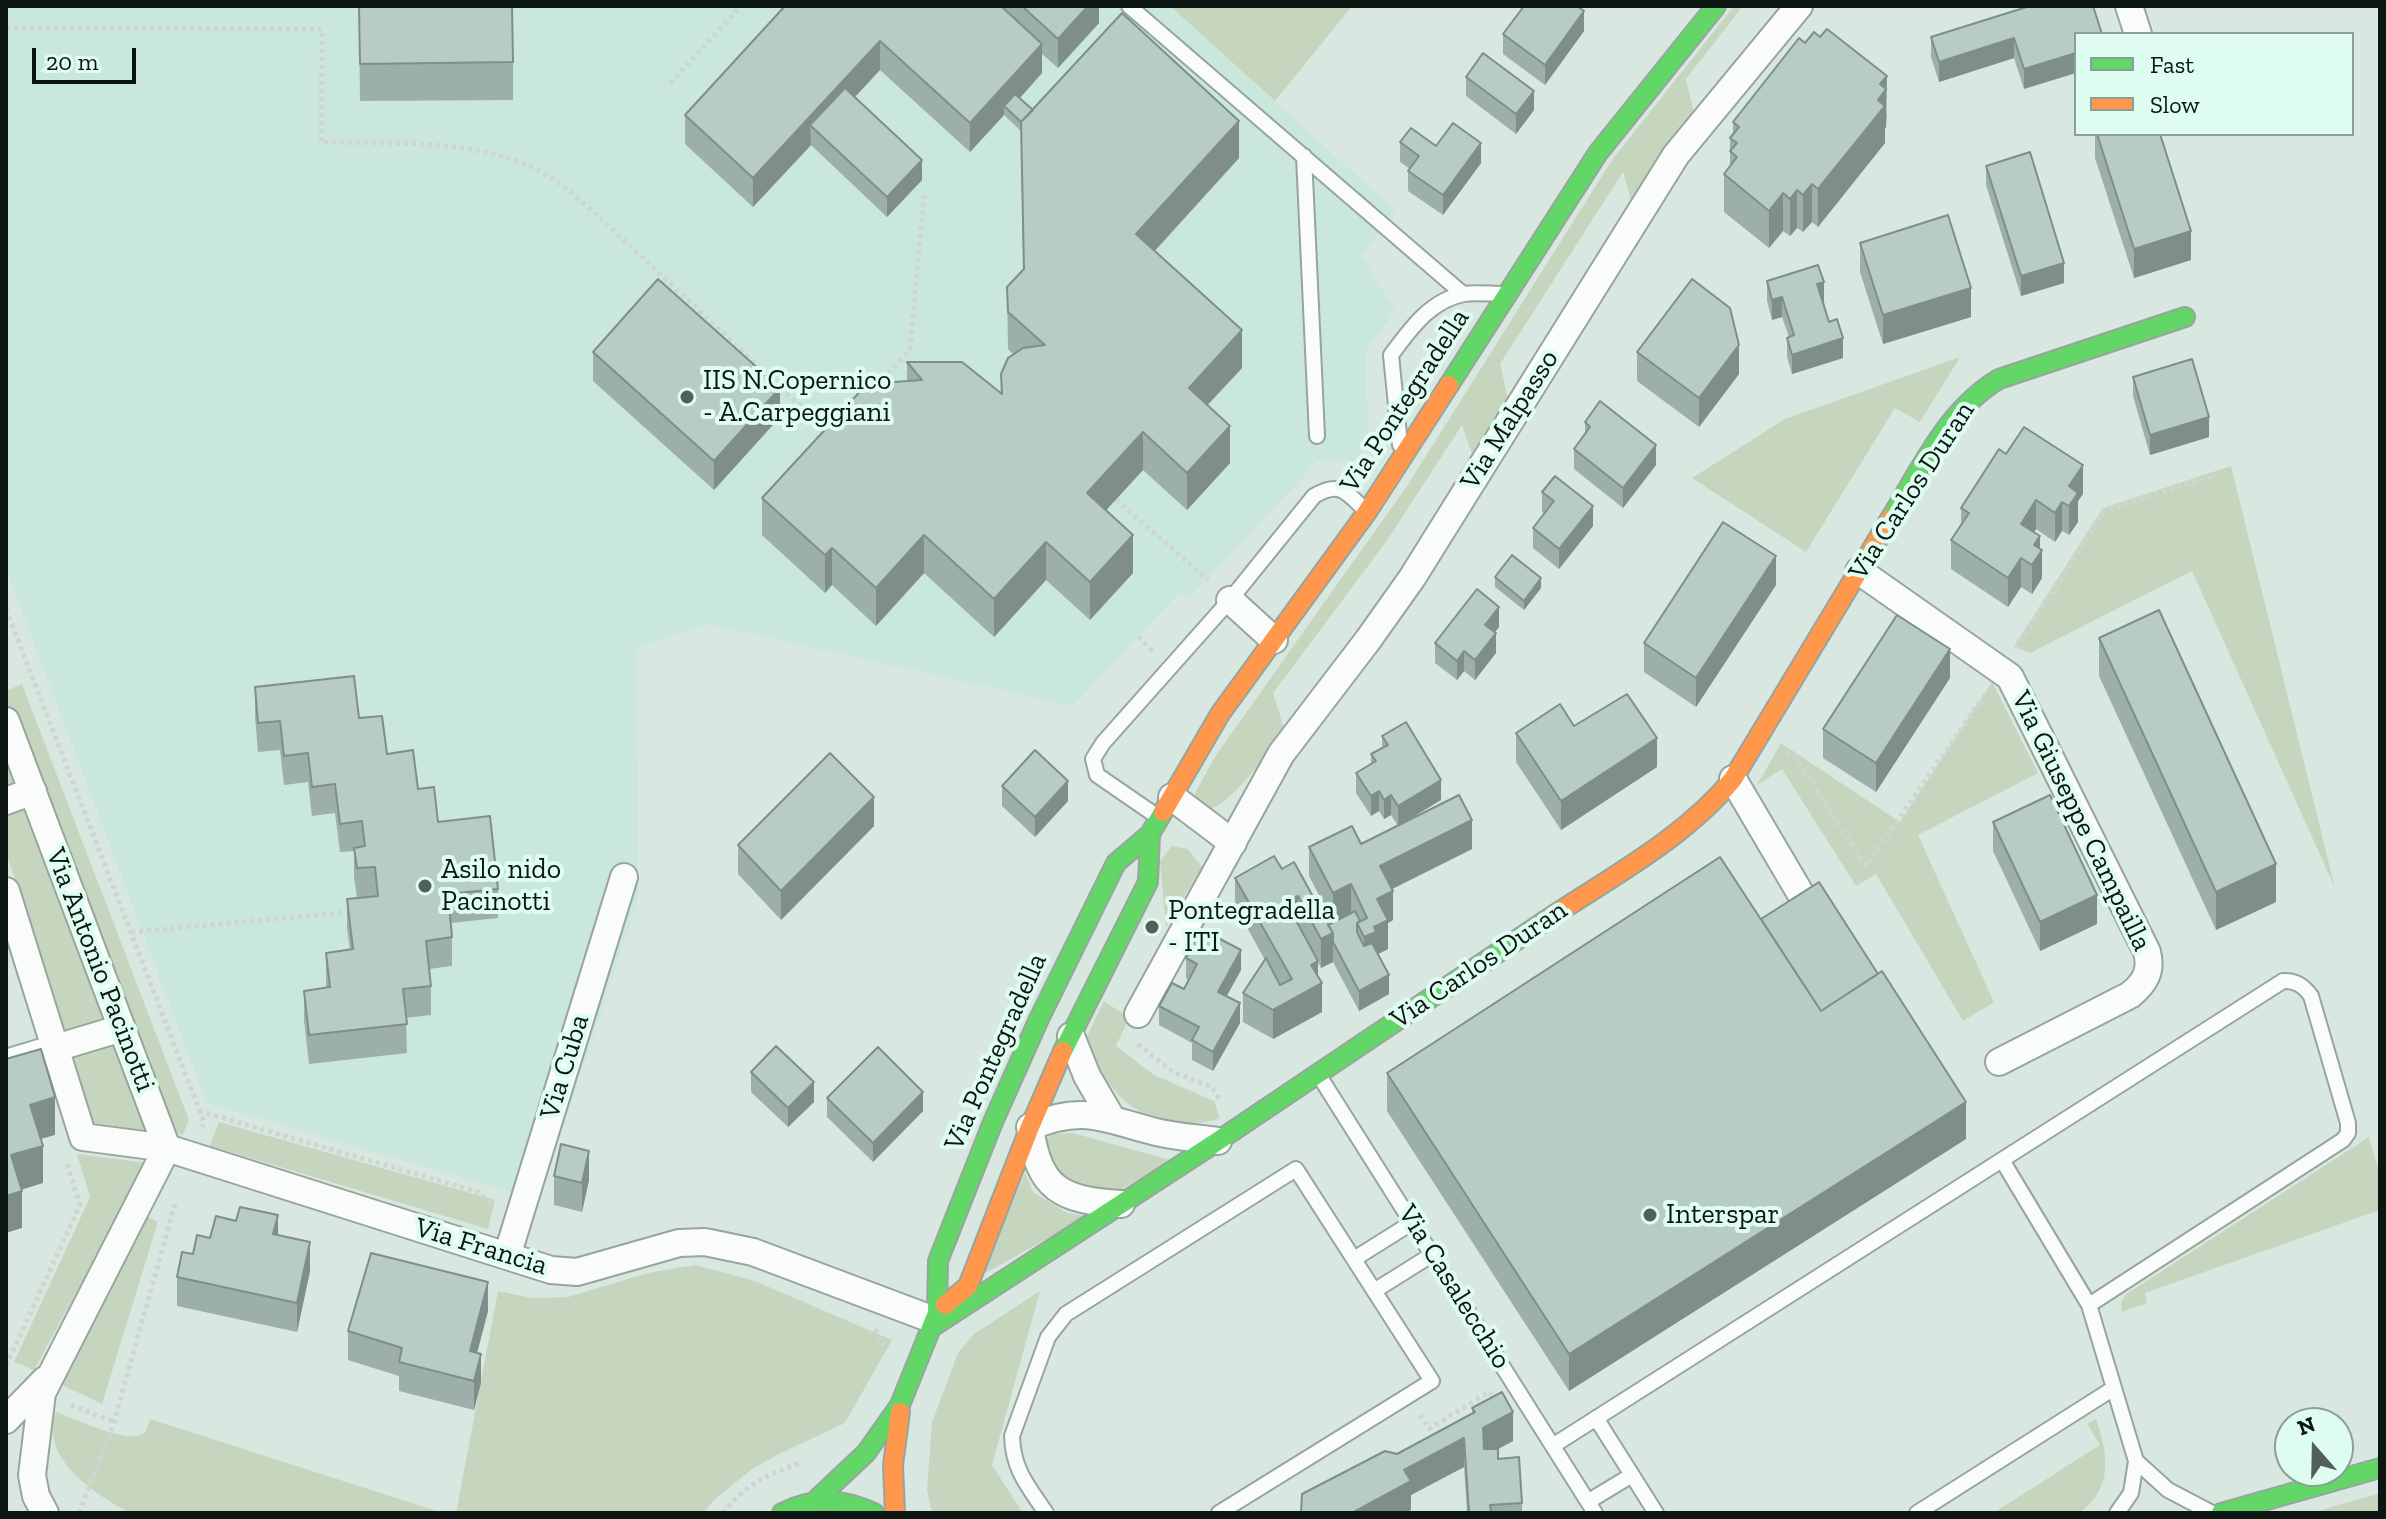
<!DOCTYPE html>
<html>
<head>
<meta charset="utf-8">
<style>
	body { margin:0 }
	#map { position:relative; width:2386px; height:1519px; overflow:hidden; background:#d8e8e1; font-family:"Zilla Slab",serif }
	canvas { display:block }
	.frame { position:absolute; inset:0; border:8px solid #0b1511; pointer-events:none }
	.legend { position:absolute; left:2074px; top:32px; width:280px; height:104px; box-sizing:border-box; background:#defcef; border:2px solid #8aa096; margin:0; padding:10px 14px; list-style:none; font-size:24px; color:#0b1511 }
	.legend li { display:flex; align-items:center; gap:16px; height:40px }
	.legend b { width:40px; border:2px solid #8aa096 }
	.north { position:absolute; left:2274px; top:1407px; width:80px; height:80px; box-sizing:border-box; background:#defcef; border:2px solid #8aa096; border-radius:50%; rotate:340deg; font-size:22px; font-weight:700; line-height:32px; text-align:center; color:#0b1511 }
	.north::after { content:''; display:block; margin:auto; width:28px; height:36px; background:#535f5a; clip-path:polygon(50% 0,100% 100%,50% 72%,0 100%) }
	.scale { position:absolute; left:32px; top:48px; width:104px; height:36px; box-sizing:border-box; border:4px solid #0b1511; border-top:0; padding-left:10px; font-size:24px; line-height:28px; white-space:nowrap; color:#0b1511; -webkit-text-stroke:6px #defcef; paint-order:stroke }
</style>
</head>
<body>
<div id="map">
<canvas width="2386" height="1519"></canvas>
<div class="frame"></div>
<ul class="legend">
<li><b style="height:10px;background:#63d668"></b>Fast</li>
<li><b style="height:10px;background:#ff974d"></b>Slow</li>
</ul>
<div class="north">N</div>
<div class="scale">20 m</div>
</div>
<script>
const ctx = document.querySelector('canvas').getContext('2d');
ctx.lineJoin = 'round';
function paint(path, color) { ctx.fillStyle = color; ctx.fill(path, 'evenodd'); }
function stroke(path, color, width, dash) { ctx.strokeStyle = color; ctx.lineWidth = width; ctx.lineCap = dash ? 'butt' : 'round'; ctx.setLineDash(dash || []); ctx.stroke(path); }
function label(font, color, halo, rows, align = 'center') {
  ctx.font = font + ' "Zilla Slab",serif'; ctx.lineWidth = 8; ctx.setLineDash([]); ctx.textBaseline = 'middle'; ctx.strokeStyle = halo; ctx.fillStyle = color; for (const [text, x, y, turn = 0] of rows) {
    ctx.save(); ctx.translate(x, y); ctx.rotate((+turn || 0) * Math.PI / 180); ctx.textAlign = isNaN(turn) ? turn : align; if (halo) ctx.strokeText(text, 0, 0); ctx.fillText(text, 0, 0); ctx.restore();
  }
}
paint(new Path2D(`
	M6,6H1170L1397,212L1361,255L1395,311L1365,352L1369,442L1354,461H1318L1188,600L1179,593L1073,706L709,624L636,648L638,900L539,1200L207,1103L6,569Z`), '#cae7db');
paint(new Path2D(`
	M1170,6H1352L1275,101Z
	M1734,6H1743L1686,79L1695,118L1632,204L1623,172L1500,364L1509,403L1473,457L1462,425L1386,542L1273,693L1285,731C1268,751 1231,807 1206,810L1193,797L1216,755L1407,486L1612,160Z
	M1960,357L1920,422L1895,408L1806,552L1692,478L1785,419Z
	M2231,466L2335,888L2192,571L2030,653L2014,646L2103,508Z
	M1992,682L2038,773L1918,835L1994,1002L1963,1021L1876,874L1856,886L1782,769L1757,785L1781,743L1900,822Z
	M22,684L189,1120L183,1135L166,1129L6,700V691Z
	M6,744L109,1019L65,1033L6,852Z
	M1172,846L1188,849L1202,867L1166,927L1160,861Z
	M1104,1001L1129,1018L1116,1046L1154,1075L1214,1101L1220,1119C1208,1121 1195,1125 1182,1124C1129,1120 1101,1083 1087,1036Z
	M115,1045L148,1131L94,1126L73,1056Z
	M219,1122L495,1200L488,1229L210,1146Z
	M1073,1133L1170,1160L1122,1189L1095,1191L1073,1187L1047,1171L1036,1146L1054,1134Z
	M2369,1137L2380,1175V1210L2145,1293L2147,1303L2122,1312L2121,1303L2125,1295Z
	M77,1154L147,1163L34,1370L14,1362L90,1197Z
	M1025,1173L1033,1192L1067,1213L1088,1216L982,1275Z
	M144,1215L158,1222L102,1404L56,1382Z
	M695,1265L755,1281L892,1340L845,1423L779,1454L752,1469L714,1500L704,1513H456L498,1291L532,1298L568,1297L648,1273Z
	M1040,1291L992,1465L1023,1513H932L927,1490L932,1422L958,1353L974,1334Z
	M56,1412C75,1419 123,1442 141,1435C147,1432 148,1425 150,1419L443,1513H130C95,1494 39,1459 56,1412Z
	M2096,1419C2108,1454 2114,1488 2079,1513H1993L2100,1445L2087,1424Z
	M2380,1493V1513H2311Z`), '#c6d6be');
const lane = new Path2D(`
	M1129,6L1463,294
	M1304,156L1317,436
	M1400,445L1391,355C1410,330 1430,300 1464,294C1476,292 1491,294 1503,294
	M1158,817L1097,775L1093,759L1103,743L1230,600L1314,496C1341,480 1347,493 1367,512
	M1318,1074L1595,1513
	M2002,1160L2089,1305L2136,1461
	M1354,1259L1413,1222
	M1374,1291L1433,1254
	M1596,1418L1656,1513
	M1554,1445L2283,981C2296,980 2304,986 2311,996L2348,1123V1133L2343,1140L2089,1305
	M1589,1501L1632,1475
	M1046,1513C1028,1486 1013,1470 1012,1436L1048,1337L1066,1314L1296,1169L1432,1381L1219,1513
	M1917,1513L2114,1388
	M2117,1513L2131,1493L2136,1461L2168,1490L2212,1513`);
const street = new Path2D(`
	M2129,6L2138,34
	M1859,571L2010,677L2147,952C2152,971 2145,983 2130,995L1999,1062
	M1230,600L1274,640
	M6,721L167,1148L42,1393L32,1475L36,1496L45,1513
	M1733,779L1809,908
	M1172,797L1233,843
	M6,801L33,791
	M6,891L83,1137L167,1148L551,1270L577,1272L679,1243L705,1242L753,1252L934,1320
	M1138,1014L1281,754L1368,640L1412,578L1676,155L1799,6
	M1071,1036L1087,1076L1112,1119
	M6,1063L122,1028
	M1121,1204C1061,1200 1039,1190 1030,1127C1084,1104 1104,1119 1156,1132C1176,1137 1197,1138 1218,1141
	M507,1256L624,877
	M6,1420L45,1380`);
const fast = new Path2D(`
	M1449,385L1598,153L1716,6
	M1890,519C1921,469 1947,410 1999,379L2185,317
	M1063,1051L1148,882L1150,834
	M932,1327L1218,1141L1545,921
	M816,1500L866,1453L900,1405L937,1313L938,1261L993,1122L1039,1019L1116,863L1150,834L1163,812
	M782,1513C814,1497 842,1498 874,1513
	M2221,1513L2380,1468`);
const slow = new Path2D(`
	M1163,812L1220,714L1367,512L1449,385
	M1545,921C1609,878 1684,839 1733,779L1890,519
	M945,1305L968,1286L1030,1127L1063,1051
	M895,1513L893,1465L900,1412`);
stroke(lane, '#98a49e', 18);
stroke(street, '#98a49e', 30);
stroke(fast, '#98a49e', 22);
stroke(slow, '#98a49e', 22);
stroke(new Path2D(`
	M6,28L322,29L321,142C392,144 470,138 536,169C559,180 577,198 596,214L830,434
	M670,83L741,6
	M877,385L910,350L924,196
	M1116,500L1208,580
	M6,609L204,1122L202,1127
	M1138,637L1155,653
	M2016,648L2104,511L2217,475
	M1787,752L1795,757L1866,866L1986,693
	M131,932L352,912
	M1138,1044L1173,1072L1212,1087L1220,1100
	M199,1111L478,1192L493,1205
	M875,1329L885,1348
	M6,1366L80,1205L66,1161
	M71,1405L114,1422
	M1420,1415L1429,1429L1489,1392L1491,1395
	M79,1513L114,1422L175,1204
	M723,1513C743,1486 769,1473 801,1463`), '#d0d4d3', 5, [4, 4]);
stroke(lane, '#f9fcfa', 14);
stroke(street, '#f9fcfa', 26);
stroke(fast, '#63d668', 18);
stroke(slow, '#ff974d', 18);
paint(new Path2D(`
	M359,6L513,62V100L360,101Z
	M785,6H1099V23L1058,68L1042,54V73L1020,98L1033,110L1239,158L1155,251L1242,368L1207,405L1230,463L1187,510L1143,470L1106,510L1133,573L1090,620L1046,580L994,637L924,573L876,626L832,585L825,593L762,535V498L907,381V362L1001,392V374L1014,355L1008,349L1007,287L1023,270L1021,131L1004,115L970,152L880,70L855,97L922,180L887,217L811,145L753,207L685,144V115Z
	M2030,6L2024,89L2014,58L1939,82L1931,57V37Z
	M1584,31L1545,85L1503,54V34Z
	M1466,77L1534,110L1516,134L1466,96Z
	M1887,113L1886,127L1885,129V143L1818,227L1812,222L1803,232L1797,228L1790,236L1783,231L1769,248L1724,212V174L1730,166V138L1733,135V122Z
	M2095,134H2160L2191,260L2134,278L2095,158Z
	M1400,142L1436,146L1481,163L1443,215L1408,191V171L1410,169L1400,162Z
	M1986,166L2064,283L2021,296L1986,185Z
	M1860,243L1971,317L1883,344L1860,272Z
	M1767,281L1824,302L1829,322L1843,358L1792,374L1787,357V338L1789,337L1782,317L1772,320L1767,301Z
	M593,352L780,417L714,490L593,381Z
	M1637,352L1739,374L1699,427L1637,381Z
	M2133,377L2209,437L2150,455L2133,396Z
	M1585,422L1656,465L1623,508L1574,469V449L1585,434Z
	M2006,454L2083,494L2078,501V522L2069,535L2062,531L2055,542L2036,529L2034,532L2040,548L2042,578L2032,594L2021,587L2008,607L1951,569V540L1961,524V508Z
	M1542,492L1593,526L1559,569L1533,548V528L1544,514L1542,512Z
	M1495,577L1541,588L1524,610L1495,587Z
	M1776,585L1696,707L1644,672V643Z
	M1499,627L1495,632L1496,653L1475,680L1464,671L1457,680L1435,663V643Z
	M2099,638L2276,902L2216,930L2099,676Z
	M1950,678L1876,792L1823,758V729Z
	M255,687L359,718L387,754L418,789L438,822L498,889V918L451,923L452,937V966L429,969L431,986V1015L406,1018L407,1053L309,1064L304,1020V991L326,988V953L350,950L347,928V899L375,896L357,897L354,877V851L340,852L335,813L312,816L308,782L284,785L280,750L258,752L255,716Z
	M1574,726L1657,767L1561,830L1516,762V733Z
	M1382,736L1441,800L1399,825L1472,849L1392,889L1393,920L1388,923V949L1378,954L1389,994L1359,1011L1333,962L1321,968L1318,962V977L1322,1012L1273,1039L1243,1022V993L1265,960L1235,906V878L1282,869L1328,925L1333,922L1309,876V847L1361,844L1398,826L1391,815L1384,819L1379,811L1371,816L1356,793V773L1371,764V754L1382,748Z
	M1002,786L1068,801L1035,837L1002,806Z
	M1993,822L2097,924L2040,951L1993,851Z
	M874,826L781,920L738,874V845Z
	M1761,919L1966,1139L1569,1391L1387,1111V1073Z
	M1186,958L1241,970L1227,996L1240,1023L1213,1071L1192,1060V1043L1159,1025V1006L1184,989L1189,980L1186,978Z
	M751,1072L814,1102L788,1127L751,1092Z
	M827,1098L923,1111L873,1162L827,1117Z
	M554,1176L589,1180L582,1212L554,1205Z
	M278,1235L310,1271L297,1332L177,1306V1277L193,1254L210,1238Z
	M488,1311L477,1353L481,1383L474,1410L399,1391V1376L348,1360V1331Z
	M1472,1408L1513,1441L1498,1449V1459L1522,1503V1513H1467L1464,1467L1411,1495V1510L1397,1454L1472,1414Z`), '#9dafab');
paint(new Path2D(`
	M1088,6H1099V23L1058,68V39Z
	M1584,11V31L1545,85V65Z
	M2014,38V58L1939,82V62Z
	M880,41V70L820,134L810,125L811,145L753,207V178Z
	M1042,44V73L1009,110L1004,106V115L970,152V123Z
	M2076,53V73L2024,89V69Z
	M1887,76L1886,127L1885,129V143L1818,227V189L1878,100L1880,84Z
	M1534,91V110L1516,134V114Z
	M1239,121V158L1136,271V234Z
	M1481,143V163L1443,215V195Z
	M922,160V180L887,217V197Z
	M1812,184V222L1803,232V195Z
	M1797,190V228L1790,236V199Z
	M1783,193V231L1769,248V211Z
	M2191,231V260L2134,278V249Z
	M2064,263V283L2021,296V276Z
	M1824,282V302L1817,303V284Z
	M1971,288V317L1883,344V315Z
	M1782,297V317L1772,320V300Z
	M1242,330V368L1189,425V388Z
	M1843,338V358L1792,374V355Z
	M1739,345V374L1699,427V398Z
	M780,388V417L714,490V461Z
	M2209,417V437L2150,455V435Z
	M1230,426V463L1187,510V473Z
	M1143,432V470L1087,531V493Z
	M1656,445V465L1623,508V488Z
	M2083,465V494L2078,501V522L2069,535V486Z
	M2036,500V529L2021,552V524Z
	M2062,502V531L2055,542V513Z
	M1593,506V526L1559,569V549Z
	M924,535V573L876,626V588Z
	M1133,535V573L1090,620V582Z
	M2040,536V552L2042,550V578L2032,594V565L2034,545Z
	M1046,542V580L994,637V599Z
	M832,548V585L825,593V555Z
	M1776,556V585L1696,707V678Z
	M2021,558V587L2008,607V578Z
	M1541,578V588L1524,610V601Z
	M1499,607V627L1485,644V625Z
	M1496,633V653L1475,680V660Z
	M1950,649V678L1876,792V763Z
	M1464,651V671L1457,680V661Z
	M1657,738V767L1561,830V801Z
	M1441,780V800L1398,826V806Z
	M1068,781V801L1035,837V817Z
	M1379,791V811L1371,816V796Z
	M1391,795V815L1384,819V800Z
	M874,797V826L781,920V891Z
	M1472,820V849L1380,895V866Z
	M2276,864V902L2216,930V892Z
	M1351,884V913L1333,922V893Z
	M1393,891V920L1388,923V949L1376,955L1364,966V937L1377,899Z
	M2097,895V924L2040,951V922Z
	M1298,896V925L1286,902Z
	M1333,933V962L1321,968V939Z
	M1241,950V970L1218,1011V992Z
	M1318,961V985L1322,983V1012L1273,1039V1010L1311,965Z
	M1389,975V994L1359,1011V991Z
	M1240,1003V1023L1213,1071V1052Z
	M814,1082V1102L788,1127V1108Z
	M923,1092V1111L873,1162V1143Z
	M55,1097V1135L30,1142V1105Z
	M1966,1102V1139L1569,1391V1354Z
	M43,1146V1183L11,1193V1155Z
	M589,1151V1180L582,1212V1183Z
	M22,1191V1228L6,1233V1196Z
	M278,1215V1244L273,1234Z
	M310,1242V1271L297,1332V1303Z
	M488,1282V1311L470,1380V1351Z
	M481,1354V1383L474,1410V1381Z
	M1513,1412V1441L1483,1457V1428Z
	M1464,1438V1467L1411,1495V1510L1406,1513H1352L1404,1470Z`), '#808e8b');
const building = new Path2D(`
	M359,6H512L513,62L360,64Z
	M785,6H1001L1042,44L970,123L880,41L753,178L685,115Z
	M1022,6H1088L1058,39Z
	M1524,6H1577L1584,11L1545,65L1503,34Z
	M2030,6H2093L2102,34H2076V53L2024,69L2014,38L1939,62L1931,37Z
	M1122,13L1239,121L1136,234L1242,330L1189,388L1230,426L1187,473L1143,432L1087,493L1133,535L1090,582L1046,542L994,599L924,535L876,588L832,548L825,555L762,498L867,384L922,380L907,362H962L1002,394L1001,374L1008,358L1023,348L1045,345L1008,312L1007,287L1024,269L1021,122Z
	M1827,29L1887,76L1880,84L1886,89L1878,100L1885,106L1818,189L1812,184L1803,195L1797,190L1790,199L1783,193L1769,211L1724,174L1737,157L1730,151L1737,143L1730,138L1739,127L1733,122L1799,38L1805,43L1814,32L1820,37Z
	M1483,53L1534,91L1516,114L1466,77Z
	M845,88L922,160L887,197L810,125Z
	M1015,94L1033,110L1021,122L1004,106Z
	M1453,123L1481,143L1443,195L1408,171L1419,156L1400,142L1411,128L1436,146Z
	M2097,134H2160L2191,231L2134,249Z
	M2030,152L2064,263L2021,276L1986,166Z
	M1948,215L1971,288L1883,315L1860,243Z
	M1818,265L1824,282L1817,284L1829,322L1837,319L1843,338L1792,355L1787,338L1794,335L1782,297L1772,300L1767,281Z
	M658,279L780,388L714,461L593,352Z
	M1692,279L1730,308L1739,345L1699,398L1637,352Z
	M2192,359L2209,417L2150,435L2133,377Z
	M1600,401L1656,445L1623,488L1574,449L1590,427L1585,422Z
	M2024,427L2083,465L2069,486L2078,493L2069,506L2062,502L2055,513L2036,500L2021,524L2040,536L2034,545L2042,550L2032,565L2021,558L2008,578L1951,540L1969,513L1961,508L1999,449L2006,454Z
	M1555,476L1593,506L1559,549L1533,528L1554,501L1542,492Z
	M1723,522L1776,556L1696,678L1644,643Z
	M1512,555L1541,578L1524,601L1495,577Z
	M1477,589L1499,607L1485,625L1496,633L1475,660L1464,651L1457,661L1435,643Z
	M2159,610L2276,864L2216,892L2099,638Z
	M1897,615L1950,649L1876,763L1823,729Z
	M354,676L359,718L382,716L387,754L413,750L418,789L434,787L438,822L490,816L498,889L448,894L452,937L426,941L431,986L403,989L407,1024L309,1035L304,991L330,987L326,953L353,949L347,899L378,896L375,867L357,868L354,848L365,846L362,821L340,824L335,784L312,787L308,753L284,756L280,721L258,723L255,687Z
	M1627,694L1657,738L1561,801L1516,733L1560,704L1574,726Z
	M1406,722L1441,780L1398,806L1391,795L1384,800L1379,791L1371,796L1356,773L1376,761L1371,754L1388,745L1382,736Z
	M1035,750L1068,781L1035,817L1002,786Z
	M830,753L874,797L781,891L738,845Z
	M1459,795L1472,820L1380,866L1393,891L1377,899L1388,920L1374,927L1376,932L1364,937L1357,923L1367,918L1351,884L1333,893L1309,847L1352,826L1361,844Z
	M2050,795L2097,895L2040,922L1993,822Z
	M1274,856L1282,869L1294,862L1333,933L1321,939L1298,896L1286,902L1318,961L1311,965L1322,983L1273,1010L1243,993L1266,958L1280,985L1292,979L1235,878Z
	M1720,857L1821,1011L1882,971L1966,1102L1569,1354L1387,1073Z
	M1819,882L1878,974L1821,1011L1761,919Z
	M1355,911L1360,921L1357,923V932L1364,946L1372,943L1389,975L1359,991L1333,942V933L1328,925Z
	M1201,929L1241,950L1218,992L1240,1003L1213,1052L1192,1040L1199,1027L1159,1006L1172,983L1184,989L1197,964L1186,958Z
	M776,1046L814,1082L788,1108L751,1072Z
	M878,1047L923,1092L873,1143L827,1098Z
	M41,1049L55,1097L30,1105L43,1146L11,1155L22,1191L6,1196V1059Z
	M561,1144L589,1151L582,1183L554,1176Z
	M240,1207L278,1215L273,1234L310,1242L297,1303L177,1277L182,1252L193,1254L197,1235L210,1238L216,1216L236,1221Z
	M371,1253L488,1282L470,1351L481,1354L474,1381L399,1362L402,1348L348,1331Z
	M1502,1392L1513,1412L1483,1428L1484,1449H1498V1459L1519,1457L1522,1503L1490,1505L1491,1512L1469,1513L1464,1438L1404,1470L1411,1481L1352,1513H1301L1302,1494L1385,1451L1397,1454L1475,1412L1472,1408Z`);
paint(building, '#b7cbc7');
stroke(building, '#808e8b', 2);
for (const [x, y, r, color] of [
	[687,397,8,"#535f5a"],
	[425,886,8,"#535f5a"],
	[1152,927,8,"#535f5a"],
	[1650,1215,8,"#535f5a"]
]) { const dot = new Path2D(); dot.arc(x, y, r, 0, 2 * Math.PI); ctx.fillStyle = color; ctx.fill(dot); stroke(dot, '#defcef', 3); }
label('28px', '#0b1511', '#defcef', [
	["IIS N.Copernico",703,381],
	["- A.Carpeggiani",703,413],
	["Asilo nido",441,870],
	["Pacinotti",441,902],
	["Pontegradella",1168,911],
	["- ITI",1168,943],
	["Interspar",1666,1215]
], 'left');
label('28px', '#0b1511', '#defcef', [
	["Via Pontegradella",1405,401,-57],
	["Via Malpasso",1510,420,-58],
	["Via Carlos Duran",1912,491,-57],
	["Via Giuseppe Campailla",2081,821,64],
	["Via Carlos Duran",1479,965,-34],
	["Via Antonio Pacinotti",100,970,69],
	["Via Pontegradella",996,1052,-66],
	["Via Cuba",565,1067,-73],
	["Via Francia",481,1247,17],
	["Via Casalecchio",1454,1287,58]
]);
</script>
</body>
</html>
